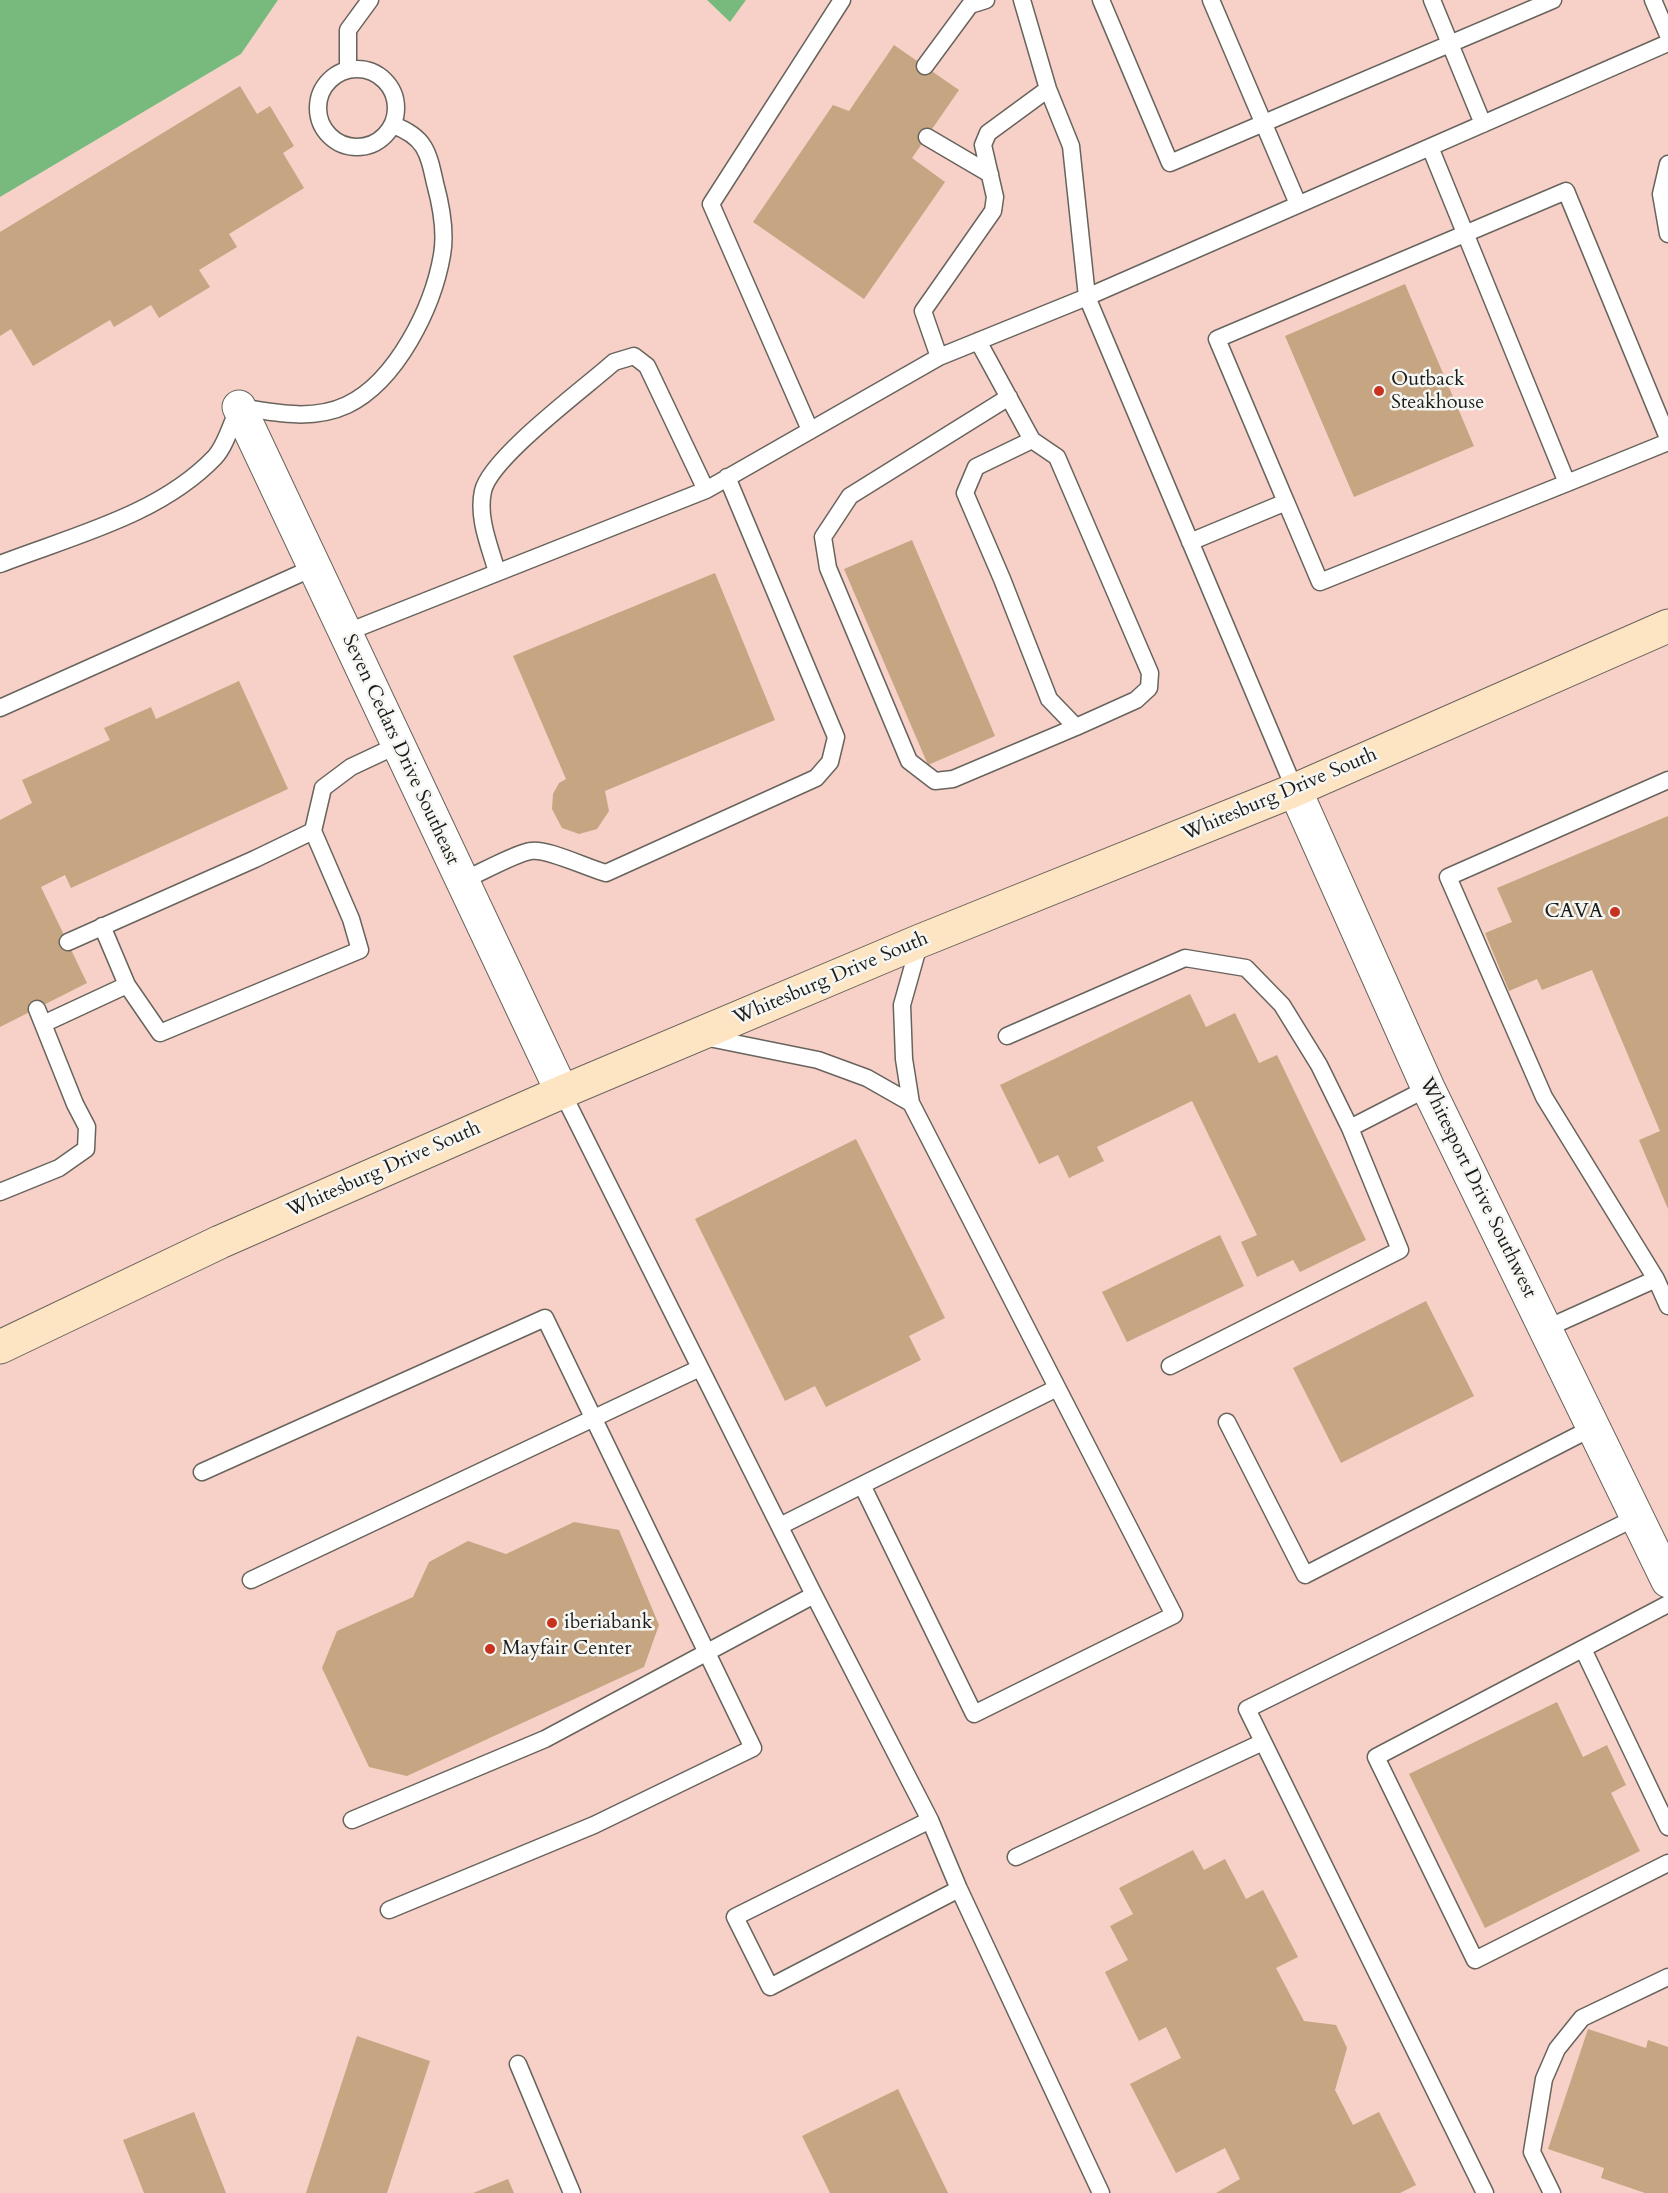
<!DOCTYPE html>
<html>
<head>
<meta charset="utf-8">
<style>
	body { margin:0 }
	canvas { display:block; background:#f4e9d7 }
</style>
</head>
<body>
<canvas width="1668" height="2193"></canvas>
<script>
const ctx = document.querySelector('canvas').getContext('2d');
ctx.lineJoin = 'round';
function paint(path, color) { ctx.fillStyle = color; ctx.fill(path, 'evenodd'); }
function stroke(path, color, width, dash) { ctx.strokeStyle = color; ctx.lineWidth = width; ctx.lineCap = dash ? 'butt' : 'round'; ctx.setLineDash(dash || []); ctx.stroke(path); }
function label(font, color, halo, rows, align = 'center') {
  ctx.font = font + ' Cardo,serif'; ctx.lineWidth = 5; ctx.setLineDash([]); ctx.textBaseline = 'middle'; ctx.strokeStyle = halo; ctx.fillStyle = color; for (const [text, x, y, turn = 0] of rows) {
    ctx.save(); ctx.translate(x, y); ctx.rotate((+turn || 0) * Math.PI / 180); ctx.textAlign = isNaN(turn) ? turn : align; if (halo) ctx.strokeText(text, 0, 0); ctx.fillText(text, 0, 0); ctx.restore();
  }
}
paint(new Path2D(`
	M278,0H707L730,22L746,0H1668V2193H0V197L241,54Z`), '#f7d1c7');
paint(new Path2D(`
	M0,0H278L241,54L0,197Z
	M707,0H746L730,22Z`), '#78ba7d');
paint(new Path2D(`
	M894,45L959,90L912,158L945,182L864,299L753,222L833,105L849,111Z
	M240,86L257,114L270,106L294,146L283,153L304,188L229,234L237,247L199,270L210,287L159,318L151,305L114,327L110,320L33,366L11,329L0,336V232Z
	M1405,284L1474,446L1354,497L1285,336Z
	M912,540L995,736L928,765L844,569Z
	M715,573L775,720L605,791L609,811L597,829L579,834L562,828L552,809L553,794L559,783L566,779L513,656Z
	M239,681L288,789L71,888L65,875L41,887L87,983L0,1027V820L32,803L22,780L110,740L104,728L151,707L156,719Z
	M1668,816V1209L1639,1140L1660,1131L1592,970L1542,990L1537,979L1509,991L1485,933L1512,922L1497,888Z
	M1190,994L1206,1027L1235,1013L1259,1063L1277,1055L1366,1240L1300,1272L1293,1260L1257,1277L1241,1242L1257,1235L1192,1101L1097,1147L1104,1161L1069,1178L1058,1155L1039,1164L1000,1085Z
	M856,1139L945,1318L909,1336L921,1360L826,1407L815,1386L785,1401L695,1219Z
	M1220,1235L1244,1286L1127,1342L1102,1292Z
	M1426,1301L1474,1396L1341,1463L1293,1368Z
	M574,1522L619,1530L659,1625L644,1667L407,1776L369,1767L322,1668L337,1631L413,1597L429,1562L468,1541L506,1554Z
	M1557,1702L1583,1757L1607,1745L1626,1785L1611,1793L1640,1851L1485,1928L1409,1774Z
	M1193,1850L1204,1870L1225,1859L1246,1899L1263,1890L1298,1957L1276,1968L1304,2021L1336,2025L1347,2048L1335,2090L1353,2125L1379,2112L1416,2185L1400,2193H1216L1240,2179L1225,2148L1176,2173L1130,2084L1181,2058L1166,2027L1139,2041L1105,1972L1128,1960L1110,1926L1133,1914L1119,1888Z
	M1588,2029L1646,2048L1648,2040L1668,2047V2193H1645L1601,2178L1604,2168L1548,2149Z
	M357,2036L430,2061L387,2193H306Z
	M898,2089L948,2193H830L802,2136Z
	M194,2112L226,2193H144L123,2140Z
	M508,2179L514,2193H473Z`), '#c5a582');
const lane = new Path2D(`
	M1022,0L1048,89L1071,146L1087,297L1295,790
	M1101,0L1170,163L1553,0
	M1211,0L1298,204
	M1432,0L1483,124
	M1653,0L1668,35
	M925,66L970,5L986,0
	M318 108a39 39 0 1 1 78 0a39 39 0 1 1-78 0Z
	M348,69V30L370,0
	M927,137L990,174
	M1668,164L1661,194L1668,234
	M978,341L1032,440
	M939,357L923,311L993,211L995,197L983,145L988,133L1048,89
	M1009,397L850,496L823,537L828,568L909,761L935,781L953,779L1076,727
	M810,430L711,204L842,0
	M1032,440L1057,457L1150,673L1149,688L1136,700L1076,727L1049,699L1002,579L965,493L976,467Z
	M1567,483L1668,442
	M1286,502L1217,339L1566,191L1668,438
	M1190,542L1286,502L1320,582L1567,483L1430,147
	M0,564C72,536 160,515 215,457C226,445 232,422 239,407C275,413 313,421 347,405C397,381 433,307 442,255C446,233 441,205 435,183C428,151 425,137 393,125
	M497,572C490,547 477,518 483,491C490,458 585,388 614,362L634,356L647,366L706,490
	M345,633L706,490L939,357L1087,297L1668,43
	M0,708L315,567
	M462,881C476,875 518,852 531,851C547,848 587,868 606,873L816,778L830,762L836,737L727,477
	M68,942L255,859L313,831L323,788L351,767L398,745
	M127,985L160,1033L360,950L351,919L313,831
	M43,1024L127,985L102,926
	M1007,1036L1185,958L1246,968L1282,1005L1319,1065L1350,1128L1400,1250L1170,1366
	M704,1037L818,1060L867,1078L911,1103L904,1059L902,1005L920,941
	M562,1092L814,1595L930,1820L959,1889L1101,2193
	M1350,1128L1428,1088
	M0,1192L59,1168L86,1149L87,1127L75,1104L37,1009
	M1656,1279L1544,1097L1448,877L1668,780
	M1545,1329L1656,1279L1668,1306
	M1227,1422L1305,1575L1592,1428
	M202,1472L545,1318L753,1748L594,1825L389,1910
	M862,1485L1057,1388
	M780,1526L862,1485L974,1714L1174,1615L911,1103
	M251,1580L700,1368
	M1668,1604L1376,1757L1475,1960L1668,1863
	M1583,1649L1668,1827
	M352,1820L545,1739L814,1595
	M930,1820L735,1917L770,1987L959,1889
	M1016,1857L1263,1742
	M518,2064L572,2193
	M1485,2193L1247,1709L1635,1518
	M1552,2193L1532,2152L1544,2079L1557,2049L1582,2018L1668,1977`);
const street = new Path2D(`
	M239,407L562,1092
	M1295,790L1428,1088L1668,1581`);
const secondary = new Path2D(`
	M0,1347L220,1242L562,1092L920,941L1295,790L1668,626`);
stroke(lane, '#68645d', 19);
stroke(street, '#68645d', 35);
stroke(secondary, '#68645d', 35);
stroke(lane, '#fff', 16);
stroke(street, '#fff', 33);
stroke(secondary, '#fde5c4', 33);
for (const [x, y, r, color] of [
	[1379,391,6,"#c8321e"],
	[1615,912,6,"#c8321e"],
	[552,1623,6,"#c8321e"],
	[490,1649,6,"#c8321e"]
]) { const dot = new Path2D(); dot.arc(x, y, r, 0, 2 * Math.PI); ctx.fillStyle = color; ctx.fill(dot); stroke(dot, '#f6f6f2', 2); }
label('20px', '#1c1c1c', '#f6f6f2', [
	["Outback",1391,380],
	["Steakhouse",1391,403],
	["CAVA",1603,912,"right"],
	["iberiabank",564,1623],
	["Mayfair Center",502,1649]
], 'left');
label('20px', '#1c1c1c', '#f6f6f2', [
	["Seven Cedars Drive Southeast",400,750,65],
	["Whitesburg Drive South",1280,795,-23],
	["Whitesburg Drive South",831,979,-23],
	["Whitesburg Drive South",384,1170,-24],
	["Whitesport Drive Southwest",1477,1188,64]
]);
</script>
</body>
</html>
